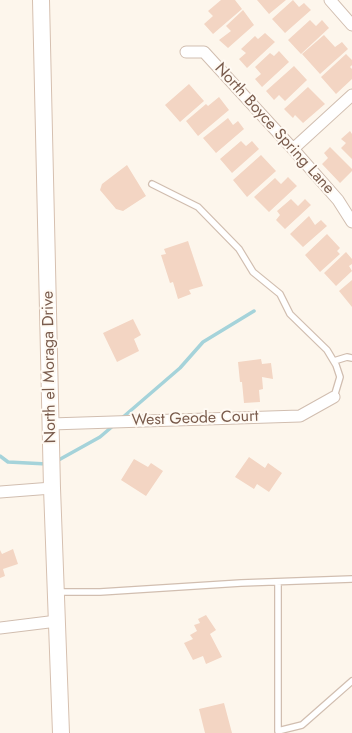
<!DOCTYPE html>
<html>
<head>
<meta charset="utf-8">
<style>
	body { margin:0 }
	canvas { display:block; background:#fdf6ec }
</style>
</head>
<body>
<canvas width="352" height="733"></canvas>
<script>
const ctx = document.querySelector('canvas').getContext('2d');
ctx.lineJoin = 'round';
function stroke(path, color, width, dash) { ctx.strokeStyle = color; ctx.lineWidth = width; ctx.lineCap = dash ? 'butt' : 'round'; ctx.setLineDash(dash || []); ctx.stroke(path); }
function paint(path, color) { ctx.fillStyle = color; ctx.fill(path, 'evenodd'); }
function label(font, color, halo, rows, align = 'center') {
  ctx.font = font + ' Jost,sans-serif'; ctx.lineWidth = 4; ctx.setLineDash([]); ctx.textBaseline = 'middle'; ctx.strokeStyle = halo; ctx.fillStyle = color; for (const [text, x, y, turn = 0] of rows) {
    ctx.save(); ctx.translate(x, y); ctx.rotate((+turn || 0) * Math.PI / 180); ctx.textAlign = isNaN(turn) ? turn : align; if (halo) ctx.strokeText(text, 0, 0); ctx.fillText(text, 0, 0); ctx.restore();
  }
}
stroke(new Path2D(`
	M122,418L180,368L203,342L254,311
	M0,456L8,462L47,464
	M55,462L100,437L114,425`), '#a5d3da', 3.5);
paint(new Path2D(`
	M221,0H235L242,9L213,34L204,24L213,16L208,11Z
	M257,0H286L269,14Z
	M293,0L299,7L304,3L311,10L285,33L272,19Z
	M243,10L254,25L228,48L219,40L231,31L226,26Z
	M310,20L316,26L322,20L329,28L301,54L288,40Z
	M265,33L275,42L247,68L239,59L246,53L241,49L255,36L258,39Z
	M324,35L335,47L342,42L348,49L320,74L302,54Z
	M279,51L289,62L262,87L255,79L261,74L255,67L270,53L274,56Z
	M346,54L352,60V65L350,67L352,69V79L336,94L321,77Z
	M294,66L307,80L285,101L279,95L274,100L266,91Z
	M189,84L204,101L180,122L165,105Z
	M308,87L325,104L303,123L295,115L293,118L284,109Z
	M219,97L229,110L198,136L186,121L206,104L208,106Z
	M228,118L233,125L238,121L244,129L216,153L203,138Z
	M350,131L352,134V159L341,148L346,143L341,139Z
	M241,141L246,146L252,141L259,149L232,173L220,159Z
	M330,147L352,169V171L340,183L322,164L328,158L324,153Z
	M261,155L276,171L247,197L233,180Z
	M127,165L146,196L123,211L116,209L100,190L102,184Z
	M288,177L297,186L269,212L254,197L275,178L281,184Z
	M291,199L298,206L305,199L311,205L285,229L276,220L280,215L277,211Z
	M309,216L315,225L321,220L327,226L303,247L290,234Z
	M327,234L340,248L337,251L340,254L320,272L305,255Z
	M188,241L203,286L189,290L191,294L178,299L173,282L170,283L161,255L166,254L164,249Z
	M346,252L352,259V264L349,266L352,271L336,286L324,273Z
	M352,280V307L339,291Z
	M133,319L141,335L134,339L139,351L117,362L103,333Z
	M261,359L262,364L271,363L273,379L262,377L263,389L259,390L260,402L244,403L242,382H240L238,362Z
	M249,457L265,468L268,463L282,473L269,492L257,484L254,489L235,477Z
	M134,459L148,467L151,463L163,471L146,496L121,480Z
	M13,549L18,564L3,569L5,576L0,578V550L2,554Z
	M206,615L216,630L210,634L222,657L206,664L203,656L193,660L184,643L193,639L190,635L197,631L194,625L200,623L198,619Z
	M224,703L232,733H205L199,709Z`), '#f3d5c3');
const lane = new Path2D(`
	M152,184L198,207L239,249L253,272L280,294L290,314L327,350L336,365L340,377L334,397
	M334,361L347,357L352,358
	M278,582V731L302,725L352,681
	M56,592H100L241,583L352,579`);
const street = new Path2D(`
	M330,0L352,25
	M186,52H204L293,149L338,200L352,222
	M293,149L352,95
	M51,424L300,416L334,397
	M0,492L52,488
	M0,628L57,621`);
const secondary = new Path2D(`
	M41,0L52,488L61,733`);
stroke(lane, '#d1beb0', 8);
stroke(street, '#d1beb0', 13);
stroke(secondary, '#d6c0b0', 18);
stroke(lane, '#fff', 5.5);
stroke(street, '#fff', 11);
stroke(secondary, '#fff', 16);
label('16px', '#7a5c4d', '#fffaf3', [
	["North Boyce Spring Lane",274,129,48],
	["North el Moraga Drive",50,367,-91],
	["West Geode Court",195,419,-2]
]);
</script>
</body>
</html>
